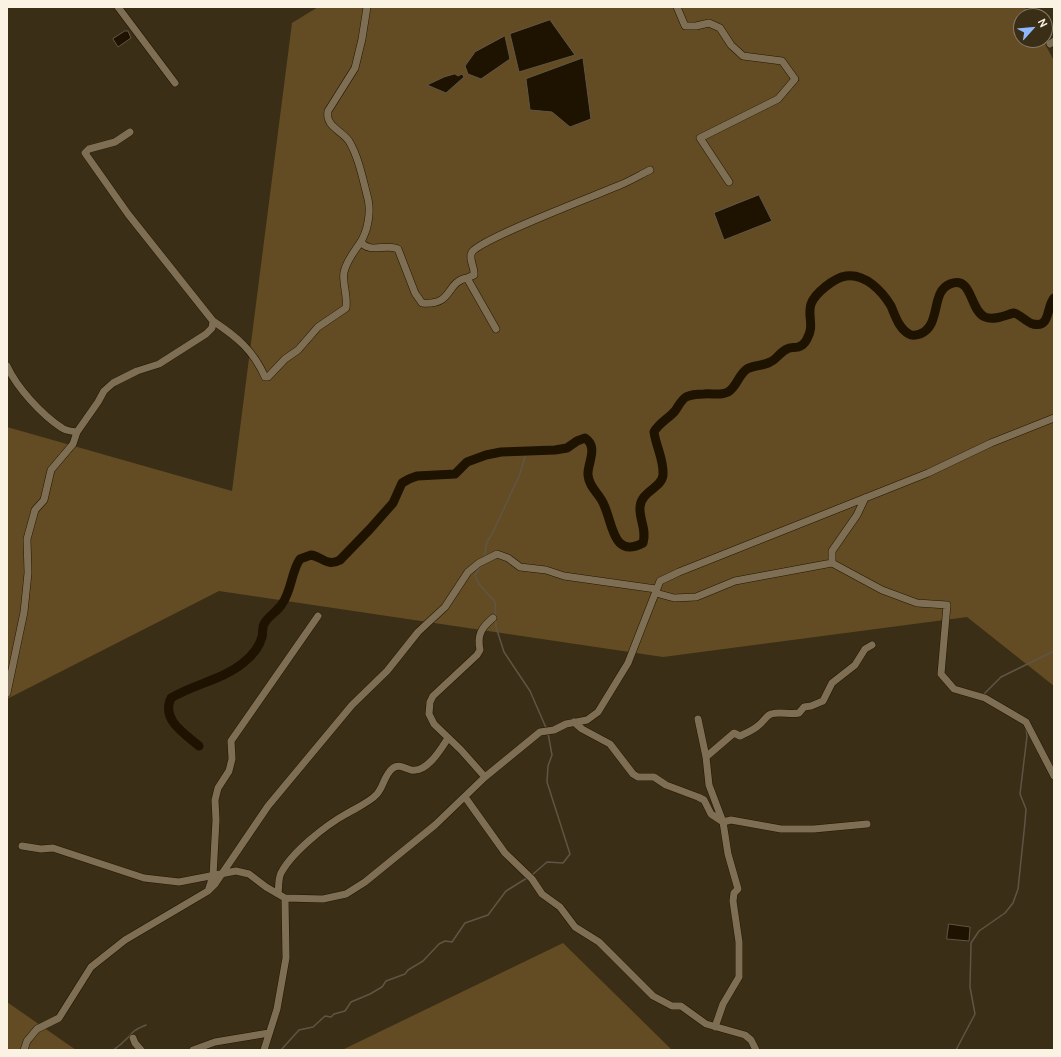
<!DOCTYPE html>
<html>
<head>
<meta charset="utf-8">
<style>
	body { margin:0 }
	#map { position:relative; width:1061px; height:1057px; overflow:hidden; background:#3b2e16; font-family:Cabin,sans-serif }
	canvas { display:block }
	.frame { position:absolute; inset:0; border:8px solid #faf2e3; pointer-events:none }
	.north { position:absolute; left:1013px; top:8px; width:40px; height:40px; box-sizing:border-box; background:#3b2e16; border:1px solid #877c68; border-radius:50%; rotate:63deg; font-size:11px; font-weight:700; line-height:16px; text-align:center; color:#faf2e3 }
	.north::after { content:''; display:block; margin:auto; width:14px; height:18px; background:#8fb8fd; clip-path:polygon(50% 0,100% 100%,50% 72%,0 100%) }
</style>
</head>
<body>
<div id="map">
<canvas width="1061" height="1057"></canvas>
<div class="frame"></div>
<div class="north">N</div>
</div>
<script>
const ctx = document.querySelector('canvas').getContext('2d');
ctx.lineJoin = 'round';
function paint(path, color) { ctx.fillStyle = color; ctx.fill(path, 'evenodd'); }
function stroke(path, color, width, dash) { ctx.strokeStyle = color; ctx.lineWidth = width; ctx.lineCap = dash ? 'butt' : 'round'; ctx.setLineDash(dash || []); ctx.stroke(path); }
paint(new Path2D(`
	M318,7H1025L1030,16H1021V40H1043L1054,61V686L967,617L663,657L219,591L7,699V427L232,491L292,23Z
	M563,943L672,1050H342Z
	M7,1002L76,1050H7Z`), '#634c23');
const water = new Path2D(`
	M550,20L575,55L519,72L510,34Z
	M125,31H128L131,38L118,47L113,39Z
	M505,36L510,59L481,79L468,74L465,66L475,52Z
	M583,58L591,119L570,127L552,112L530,110L526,79Z
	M455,74L458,76L462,74L464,77L446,93L427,85L444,77Z
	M759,195L772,221L724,240L714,213Z
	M949,924L970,927L969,941L947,939Z`);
paint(water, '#1e1201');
stroke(water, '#605545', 1);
stroke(new Path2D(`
	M484,558L487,542L493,532L520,474L525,457L528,451
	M482,565L475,575L479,584L495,602L496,627L504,652L530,691L547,730
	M983,695L1001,677L1054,651
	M532,875L547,862L563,863L570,854L547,782L548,766L552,755L548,733
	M114,1050C117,1046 120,1046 123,1042C134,1033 129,1032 146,1025
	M281,1050L299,1030L313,1027L325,1016L331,1017L334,1014L345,1011L351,1002L370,994L382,987L386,981L405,974L408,970L423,961L439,944L445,941L452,942L465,923L488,915L506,891L527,878
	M956,1050L975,1014L970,987L971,943L979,931L1005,913L1013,903L1018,889L1025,822L1026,809L1020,794L1027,736L1026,729`), '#605545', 1.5);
stroke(new Path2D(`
	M199,746C184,733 161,720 171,698C194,684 222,680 243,663C252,656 259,648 262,637C263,633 262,628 264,624C268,616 277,612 282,604C292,590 291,572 300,559L311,555C323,557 327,567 340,560L370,529L393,503L402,483L409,479L417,476L455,474L467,462L486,455L501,452L555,450L567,448L577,441L585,438C599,447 587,464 588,475C589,488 600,494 604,505C613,524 613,559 643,543C647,530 639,519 640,507C641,491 662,488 663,475C664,459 656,447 654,432C659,423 668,419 675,411C678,407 681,400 686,397C690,395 699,394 704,394C712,393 720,396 728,392C737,387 738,375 747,369C754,365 763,366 770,362C776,360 780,352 787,349C790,347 794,348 798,347C803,346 805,343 807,339C815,325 807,317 811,304C815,293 834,278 846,276C865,273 882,291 891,306C895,315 899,329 909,334C912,336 917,335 920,334C942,325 930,292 950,284C973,275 969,310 985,317C994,321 1005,315 1014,313C1021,315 1026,322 1033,324C1051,328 1046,307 1054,298`), '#1e1201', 9);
const minor = new Path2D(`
	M118,7L175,83
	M677,7L685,26H696L709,23L720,28L731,45L743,56L782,61L795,79L778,99L700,138L729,182
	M1050,44L1054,41
	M130,132L115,142L89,149L85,153L128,214L213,321
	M361,242C370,254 386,243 398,249L415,293L422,303C454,306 445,282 467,278L496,329
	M467,278L474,275C475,268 468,258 472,252C482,238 597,195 620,185C630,181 640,175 650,170
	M7,366C17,388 42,415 62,428C66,431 72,431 77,432L98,402L104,391L113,383L137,371L159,364L206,334L212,328L213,321C237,337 253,350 265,377H268L285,359L298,350L318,327L346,308C348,296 342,283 344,272C347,260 354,252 360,243C368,231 371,212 368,199C363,180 359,158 349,141C341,130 325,126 328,111L355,68L362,39L367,7
	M832,563L882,590L917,603L947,605L941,674L954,689L985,698L1026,722L1054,776
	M656,593L674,598L696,597L735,581L832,563V551L857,515L865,498
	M7,693L24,612L28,573L27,539L35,510L44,500L51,470L73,444L77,432
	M698,719L706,757L709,785L723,822L731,820L781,829H814L867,824
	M574,722L582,729L610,744L633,774L638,777H654L666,785L698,797L704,800L711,814L723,822L728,854L738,889L734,893L733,901L739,942V977L723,1004L715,1027
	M706,757L734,733L740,736C746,733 754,730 759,725C763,722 766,716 771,714C781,711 789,715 799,713L804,707L811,706L823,701L832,683L855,665L865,649L872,645
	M485,777L461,750L434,724L429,714L430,702L433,696L477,655L480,650C477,635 481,628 493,618
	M465,797L505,853L532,879L542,894L560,907L575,927L599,942L653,996L672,1006H681L706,1024L745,1035L751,1040L756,1050
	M22,846L41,849L53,848L144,878L179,882L236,871L249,874L266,887L285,898L323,899L346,894L365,882L435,825L485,777L540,732L554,730L566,724L587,720L598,712L628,663L660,581L679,572L928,473L991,443L1054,418
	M208,891L213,876L216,820L215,800L218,788L229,771L232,759L231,741L318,616
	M278,894C279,887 278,879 281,873C292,852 326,825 346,814C356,808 370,802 377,794C384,786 384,775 393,768C399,764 404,768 411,770C427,773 441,749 448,738
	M133,1038L135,1043L141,1050
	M24,1050L27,1041L37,1029L59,1018L91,967L125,940L208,891L215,884L268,806L352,705L387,671L418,632L445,607L468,572L479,563L497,554L508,558L520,567L546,570L564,576L656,589
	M193,1050L215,1042L269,1033
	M264,1050L277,1009L286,958L285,898`);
stroke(minor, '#221601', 8);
stroke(minor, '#7d6e54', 7);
</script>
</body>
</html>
